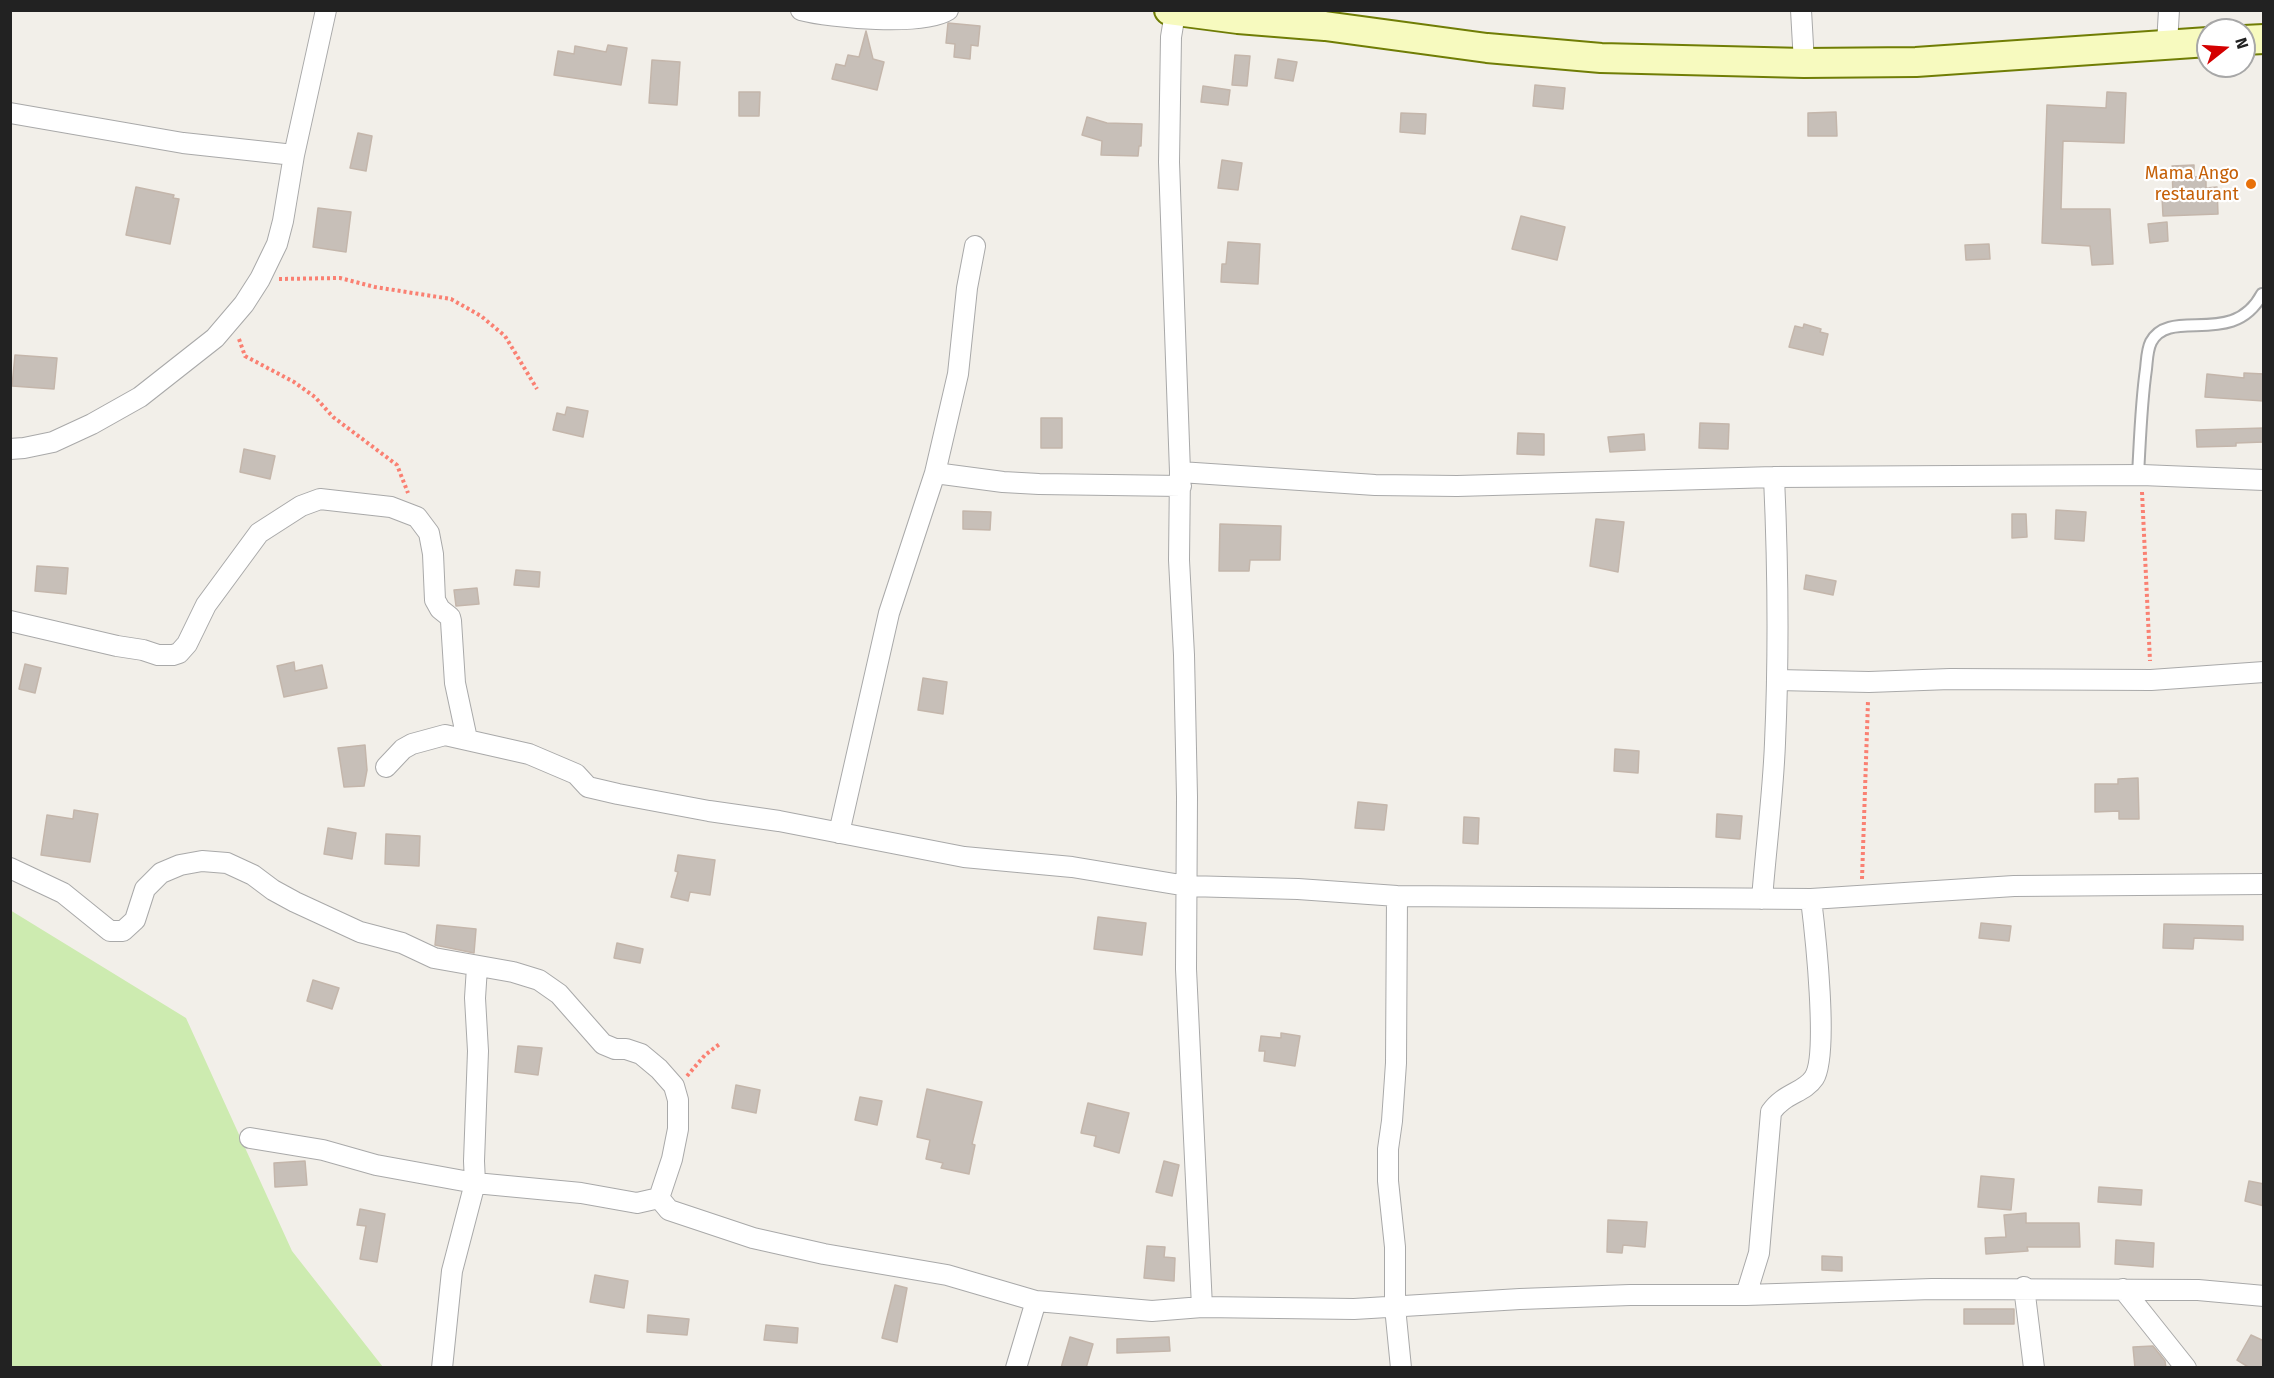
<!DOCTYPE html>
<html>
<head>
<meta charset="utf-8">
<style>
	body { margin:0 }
	#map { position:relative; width:2274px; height:1378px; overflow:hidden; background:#f2efe9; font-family:"Fira Sans",sans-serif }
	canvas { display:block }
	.frame { position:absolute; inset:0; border:12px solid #222; pointer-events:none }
	.north { position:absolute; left:2196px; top:18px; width:60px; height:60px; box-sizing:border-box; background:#fff; border:2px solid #a7a7a7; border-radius:50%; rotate:73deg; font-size:16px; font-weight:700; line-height:24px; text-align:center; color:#222 }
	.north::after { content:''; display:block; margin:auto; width:21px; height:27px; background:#d40000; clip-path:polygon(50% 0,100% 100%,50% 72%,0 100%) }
</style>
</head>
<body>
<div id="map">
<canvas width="2274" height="1378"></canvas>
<div class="frame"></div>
<div class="north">N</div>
</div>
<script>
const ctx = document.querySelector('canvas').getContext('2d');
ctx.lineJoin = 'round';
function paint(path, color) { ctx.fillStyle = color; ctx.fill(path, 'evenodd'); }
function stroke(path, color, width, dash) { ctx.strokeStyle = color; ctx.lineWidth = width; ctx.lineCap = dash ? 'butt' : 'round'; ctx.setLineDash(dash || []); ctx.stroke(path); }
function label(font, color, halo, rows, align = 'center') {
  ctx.font = font + ' "Fira Sans",sans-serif'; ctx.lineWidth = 4.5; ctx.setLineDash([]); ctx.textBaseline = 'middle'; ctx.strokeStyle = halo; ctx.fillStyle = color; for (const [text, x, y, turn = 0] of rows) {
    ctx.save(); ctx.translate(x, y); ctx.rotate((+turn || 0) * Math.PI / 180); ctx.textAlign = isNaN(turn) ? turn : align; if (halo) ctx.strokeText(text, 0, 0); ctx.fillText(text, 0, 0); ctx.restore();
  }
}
paint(new Path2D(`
	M10,910L186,1018L292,1251L383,1367H11Z`), '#cdebb0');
const building = new Path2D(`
	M948,23L980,26L978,46L971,45L970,59L954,57L955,44L946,43Z
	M866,31L873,59L884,62L877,90L832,79L836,64L845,66L848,55L859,57Z
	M608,45L627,48L621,85L554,75L558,51L574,54L575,46L606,52Z
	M1235,55L1250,56L1247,86L1232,85Z
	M1278,59L1297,62L1293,81L1275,78Z
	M652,60L680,62L677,105L649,103Z
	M1535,85L1565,88L1563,109L1533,106Z
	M1203,86L1230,90L1228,105L1201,102Z
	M739,92H760L759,116H739Z
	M2107,92L2126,93L2124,143L2063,141L2061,209H2110L2113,264L2092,265L2090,246L2042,243L2047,105L2106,108Z
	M1836,112L1837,136H1808V113Z
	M1401,113L1426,114L1425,134L1400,132Z
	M1087,117L1107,123L1142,124L1141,146H1139L1138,156L1101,155L1102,141L1082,135Z
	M358,133L372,136L366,171L350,168Z
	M1222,160L1242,163L1238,190L1218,188Z
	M2194,165V177H2206V188L2217,187L2218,214L2163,216L2162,197L2173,196L2172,166Z
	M136,187L174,195L173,198L179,199L170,244L126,235Z
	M318,208L351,212L346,252L313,247Z
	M1521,216L1565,227L1557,260L1512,249Z
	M2167,222L2168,241L2150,243L2148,224Z
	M1228,242L1260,244L1258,284L1221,282L1222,264H1226Z
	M1989,244L1990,259L1966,260L1965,245Z
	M1804,324L1821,329L1820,332L1828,334L1823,355L1789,347L1795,326L1803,328Z
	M15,355L57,358L54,389L12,386Z
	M2244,373L2264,374V401L2205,397L2207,374L2244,378Z
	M567,407L588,411L583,437L553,430L557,413L565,415Z
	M1041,418H1062V448H1041Z
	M1700,423L1729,424L1728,449L1699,448Z
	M2264,428V442L2236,443V446L2197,447L2196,430Z
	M1518,433L1544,434V455L1517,454Z
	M1644,434L1645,450L1610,452L1608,437Z
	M244,449L275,456L270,479L240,472Z
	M2056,510L2086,512L2084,541L2055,539Z
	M963,511L991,512L990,530L963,529Z
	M2012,514H2026L2027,537L2012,538Z
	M1596,519L1624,522L1618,572L1590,566Z
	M1220,524L1281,526L1280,560H1250L1249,571H1219Z
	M37,566L68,568L66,594L35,591Z
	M516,570L540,572L539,587L514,585Z
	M1806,575L1836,581L1833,595L1804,589Z
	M477,588L479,604L456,606L454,590Z
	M294,662L295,671L322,665L327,688L284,697L277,666Z
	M25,664L41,668L35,693L19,689Z
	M923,678L947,682L943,714L918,710Z
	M365,745L367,770L364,786L344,787L338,748Z
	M1615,749L1639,751L1638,773L1614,771Z
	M2138,778L2139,819H2119V811L2095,812V784H2118V779Z
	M1358,802L1387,805L1384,830L1355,828Z
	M74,810L98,814L90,862L41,855L47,815L73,819Z
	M1717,814L1742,816L1740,839L1716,837Z
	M1464,817L1479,818L1478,844L1463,843Z
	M328,828L356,833L352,859L324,854Z
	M386,834L420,836L419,866L385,864Z
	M678,855L715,860L710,895L690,892L688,901L671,897L678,872L675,871Z
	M1098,917L1146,923L1142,955L1094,949Z
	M1981,923L2011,926L2009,941L1979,938Z
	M2164,924L2243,926V940L2194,938L2193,949L2163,948Z
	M437,925L476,929L474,953L435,945Z
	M617,943L643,949L640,963L614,958Z
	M313,980L339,988L332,1009L307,1001Z
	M1281,1033L1300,1036L1295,1066L1264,1061L1265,1051H1259L1261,1036L1281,1038Z
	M518,1046L542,1048L538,1075L515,1072Z
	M736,1085L760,1090L756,1113L732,1108Z
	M927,1089L982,1102L972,1144L975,1145L969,1174L941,1168L943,1163L926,1159L930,1140L917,1137Z
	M860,1097L882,1101L877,1125L855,1120Z
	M1088,1103L1129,1113L1119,1153L1094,1146L1096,1136L1081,1133Z
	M305,1161L307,1185L275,1187L274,1163Z
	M1164,1161L1179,1165L1172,1196L1156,1192Z
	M1981,1176L2014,1179L2011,1210L1978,1207Z
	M2249,1181L2264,1184V1206L2245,1201Z
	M2099,1187L2142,1190L2141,1205L2098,1202Z
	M360,1209L385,1214L377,1262L360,1259L366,1226L357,1225Z
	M2026,1213V1223H2079L2080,1247H2027L2028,1251L1986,1254L1985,1238L2006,1237L2004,1215Z
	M1608,1220L1647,1222L1645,1247L1623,1245L1622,1253L1607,1252Z
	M2116,1240L2154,1243L2153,1267L2115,1264Z
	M1147,1246L1165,1247L1164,1257L1175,1258L1174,1281L1144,1278Z
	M1822,1256L1842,1257V1271L1822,1270Z
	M595,1275L628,1281L624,1308L590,1302Z
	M895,1285L907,1288L897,1342L882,1338Z
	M1964,1309H2014V1324H1964Z
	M648,1315L689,1319L687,1335L647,1332Z
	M766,1325L798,1328L797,1343L764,1340Z
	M2251,1335L2264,1341V1368H2250L2237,1360Z
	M1070,1337L1093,1344L1086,1368H1061Z
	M1169,1337L1170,1351L1117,1353V1339Z
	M2153,1346L2165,1361L2166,1368H2135L2133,1347Z`);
paint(building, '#c7bfb8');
stroke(building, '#c4b6ab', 1.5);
const lane = new Path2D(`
	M2138,475C2140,440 2141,404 2146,369C2147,360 2147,350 2151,342C2170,306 2233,349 2262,294`);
const street = new Path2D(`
	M801,10C831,18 923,26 948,10
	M1801,10L1804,63
	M1175,13L1171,37L1169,162L1180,472L1179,560L1184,655L1187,797L1186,969L1202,1307
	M2167,44L2169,10
	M10,113L183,143L294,155
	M10,449L24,448L53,442L92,424L140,397L215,338L244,304L260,279L277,244L283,221L294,155L326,10
	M1180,472L1375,485L1457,486L1774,477L2142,475L2264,480
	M935,473L1003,482L1039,484L1181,486
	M10,621L117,646L143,650L158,655H173L179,653L187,644L206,605L259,533L301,506L320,499L391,507L417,517L429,533L433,554L435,600L440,609L450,617L451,621L455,683L467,739
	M1777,680L1869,682L1950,679L2151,680L2264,672
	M386,767L403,749L412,744L445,735L529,754L576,774L588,787L618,794L709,811L779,821L964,857L1072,867L1187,886L1298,889L1397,896L1811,899L2014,886L2264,884
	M839,833L889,613L935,473L958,374L967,288L975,246
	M10,868L63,893L110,931H123L135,920L145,889L161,873L180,865L202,861L227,863L253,875L273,890L295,902L360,932L402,943L434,958L513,972L539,980L559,994L603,1044L615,1049H626L641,1054L659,1069L674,1086L678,1100V1129L672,1159L659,1198
	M1397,896L1396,1063L1392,1121L1388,1149V1181L1395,1247V1307L1401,1368
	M1762,899C1766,847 1773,795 1775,743C1779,654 1778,565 1774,477
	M250,1138L323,1150L376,1165L475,1183L581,1193L637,1203L659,1198L669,1210L753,1238L824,1254L947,1275L1036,1301L1152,1311L1202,1307L1354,1309L1520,1299L1630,1295H1746L1932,1289L2198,1290L2264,1296
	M2024,1287L2034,1368
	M2123,1289L2186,1368
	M1746,1295L1759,1253L1771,1112C1784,1093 1804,1093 1814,1078C1829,1055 1815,931 1811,899
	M442,1368L452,1271L475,1183L474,1161L478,1051L475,998L477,967
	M1016,1368L1036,1301`);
const secondary = new Path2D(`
	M1169,10L1238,19L1325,26L1487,48L1601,58L1804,63L1916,62L2208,42
	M2244,40L2264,39`);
stroke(lane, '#a9a9a9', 14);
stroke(street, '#a9a9a9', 22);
stroke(secondary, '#707d05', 32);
stroke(new Path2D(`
	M279,279L340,278L375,287L451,299L481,316L505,336L537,389
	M239,339L245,356L294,382L315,397L333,417L397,465L408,493
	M2142,492L2150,661
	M1862,879L1868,701
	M687,1076L705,1055L721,1043`), '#fa8072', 4, [3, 3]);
stroke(lane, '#fff', 10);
stroke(street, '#fff', 20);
stroke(secondary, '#f7fabf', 28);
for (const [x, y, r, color] of [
	[2251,184,6,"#e8710a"]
]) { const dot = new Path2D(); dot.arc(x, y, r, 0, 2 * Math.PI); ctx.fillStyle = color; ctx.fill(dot); stroke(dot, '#fff', 2); }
label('18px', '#c56008', '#fff', [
	["Mama Ango",2239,174],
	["restaurant",2239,195]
], 'right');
</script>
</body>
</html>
